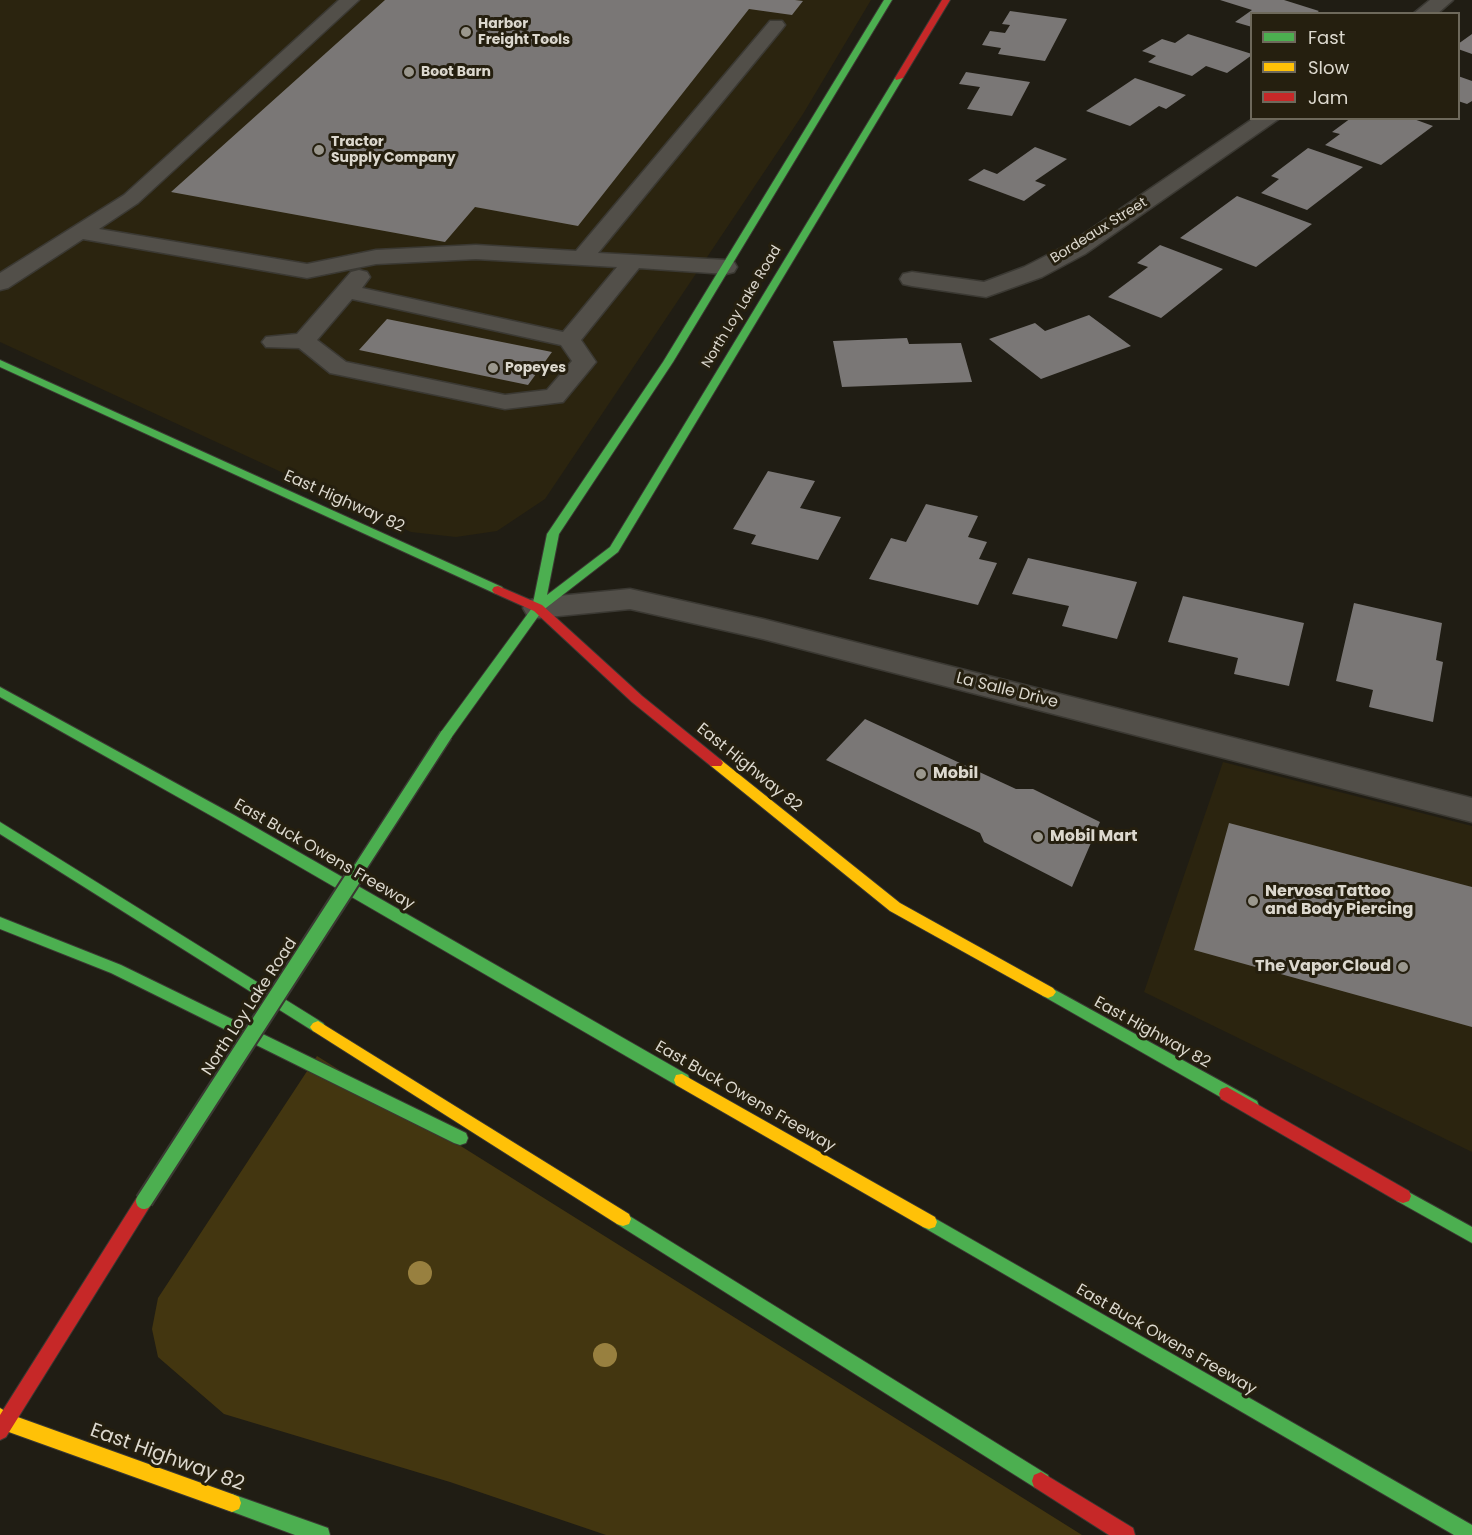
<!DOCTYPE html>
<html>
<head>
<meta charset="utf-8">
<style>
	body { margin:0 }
	#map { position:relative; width:1472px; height:1535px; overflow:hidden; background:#201d14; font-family:Poppins,sans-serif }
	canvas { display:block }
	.legend { position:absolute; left:1250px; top:12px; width:210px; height:108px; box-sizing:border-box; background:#251f0f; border:2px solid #6e695b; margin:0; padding:8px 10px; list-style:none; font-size:18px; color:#dcd8ce }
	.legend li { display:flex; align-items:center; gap:12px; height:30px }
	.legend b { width:30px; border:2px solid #6e695b }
</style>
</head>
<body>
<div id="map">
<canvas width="1472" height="1535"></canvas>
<ul class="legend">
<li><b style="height:8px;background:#4caf50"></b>Fast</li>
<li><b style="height:8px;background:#ffc107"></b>Slow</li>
<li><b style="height:8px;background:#c62828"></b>Jam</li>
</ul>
</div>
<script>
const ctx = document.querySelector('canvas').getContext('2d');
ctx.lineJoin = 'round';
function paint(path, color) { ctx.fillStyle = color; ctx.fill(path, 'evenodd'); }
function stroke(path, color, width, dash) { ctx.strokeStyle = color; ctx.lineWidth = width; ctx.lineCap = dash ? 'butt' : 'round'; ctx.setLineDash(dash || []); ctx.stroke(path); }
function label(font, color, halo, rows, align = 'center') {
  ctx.font = font + ' Poppins,sans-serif'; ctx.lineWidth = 6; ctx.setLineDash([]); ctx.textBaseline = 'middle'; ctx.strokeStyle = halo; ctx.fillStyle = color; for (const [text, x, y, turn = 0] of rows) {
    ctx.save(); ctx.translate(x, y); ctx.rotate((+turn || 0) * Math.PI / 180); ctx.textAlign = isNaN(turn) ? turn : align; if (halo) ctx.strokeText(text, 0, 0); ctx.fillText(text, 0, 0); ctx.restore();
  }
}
paint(new Path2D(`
	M0,0H871L803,114L545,499L497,531L456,537L411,532L0,342Z
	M1223,762L1472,826V1152L1144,992Z`), '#2b240f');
paint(new Path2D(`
	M317,1056L1082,1535H606L450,1482L224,1414L158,1357L152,1329L158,1298Z`), '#433610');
paint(new Path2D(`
	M385,0H795L803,1L792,15L749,9L578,226L475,207L445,242L171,192Z
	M1220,0H1284L1319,11L1315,14H1252V27L1235,22L1252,10Z
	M1010,11L1067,19L1045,61L998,54L1001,48L982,45L990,31L1005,33L1010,25L1002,24Z
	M1188,34L1252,54V55L1227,73L1206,66L1192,76L1148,62L1156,56L1142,51L1162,39L1175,43Z
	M1472,34V54L1458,49V44Z
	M966,72L1030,82L1012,116L967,109L980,87L959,84Z
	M1458,76L1472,81V101L1467,104L1458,101Z
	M1135,78L1186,95L1166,109L1159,106L1130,126L1086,111Z
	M1351,118H1411L1433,126L1381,165L1325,145L1340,134L1332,132Z
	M1035,147L1067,159L1035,181L1046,185L1024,201L968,180L984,169L997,174Z
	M1308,148L1363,167L1307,210L1261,193L1279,179L1271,176Z
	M1237,196L1312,224L1256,267L1180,238Z
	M1160,245L1223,269L1161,318L1108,297L1148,267L1137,263Z
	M1089,315L1131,346L1041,379L989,339L1035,323L1045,331Z
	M387,319L552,352L528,385L359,350Z
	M907,338L909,344L961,343L972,382L842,387L833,341Z
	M768,471L815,481L800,508L841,517L818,560L751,544L756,535L733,529Z
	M926,504L978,516L968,537L987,542L979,559L997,563L978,605L869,579L891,538L906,542Z
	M1028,558L1137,582L1117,639L1062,626L1069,606L1012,594Z
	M1183,596L1304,623L1289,686L1234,674L1238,658L1168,642Z
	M1354,603L1442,623L1436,660L1443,662L1433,722L1369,707L1373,690L1336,681Z
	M865,719L1016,789H1033L1100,822L1072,887L984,842L980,833L826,760Z
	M1229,823L1472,887V1027L1194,950Z`), '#7a7776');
const lane = new Path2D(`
	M339,0H359L138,203L99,229L307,264L376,250L476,245L576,251L770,21H782L785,25L782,29L598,253L726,260L734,262L737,267L734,272L726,274L639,268L581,340L596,362L563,402L505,409L330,373L299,348L266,347L262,342L266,337L297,334L351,272L359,270L367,272L370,277L362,288L563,332L617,267L476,259L376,264L307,278L83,239L8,288L0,290V273L124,195ZM352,299L561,345L572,361L547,390L505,395L346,362L317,340Z`);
const street = new Path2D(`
	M1430,0H1453L1437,14H1413Z
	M1254,118H1280L1085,254L1042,277L986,297L912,286L903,284L900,279L903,274L912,272L984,282L1024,267L1069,244Z
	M630,589L763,619L1472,798V822L763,639L630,609L538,618L527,615L523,608L527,601L538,598Z`);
const fast = new Path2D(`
	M884,0H892L673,362L559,534L547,595L610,547L895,78L899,75L903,78L618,552L542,611L451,738H441L439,735L441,732L532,608L547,534L663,362Z
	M0,360L502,587L504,590L498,594L494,593L0,367Z
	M0,687L234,815L688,1075L690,1080L688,1085L682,1086L676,1085L224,823L0,697Z
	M0,822L323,1023L326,1027L323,1031L318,1033L313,1031L0,834Z
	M0,917L121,965L466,1133L468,1138L466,1143L460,1145L454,1143L111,973L0,929Z
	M1048,986L1257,1101L1259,1106L1257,1111L1251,1113L1245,1111L1043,996L1040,992L1043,988Z
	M1403,1189L1472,1227V1243L1397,1201L1395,1196L1397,1191Z
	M623,1212L1048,1475L1050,1481L1048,1487L1041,1490L1034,1487L617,1224L615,1219L617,1214Z
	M929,1215L1472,1525V1535H1454L923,1227L921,1222L923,1217Z
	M232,1494L328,1528L330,1535H295L225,1509L223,1503L225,1497Z`);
const slow = new Path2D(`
	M716,758L721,760L900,903L1053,988L1056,992L1053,996L1048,998L1043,996L890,911L711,766L709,763Z
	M318,1021L629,1214L631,1219L629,1224L623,1226L617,1224L313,1031L310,1027L313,1023Z
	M682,1074L935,1217L937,1222L935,1227L929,1229L923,1227L676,1085L674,1080L676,1075Z
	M0,1408L12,1415L232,1494L239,1497L241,1503L239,1509L232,1512L6,1431L0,1428Z`);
const jam = new Path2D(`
	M942,0H950L903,78L896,80L895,78Z
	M498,586L542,605L642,696L721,760L723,763L721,766H711L632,702L534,611L494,593L492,590L494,587Z
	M1227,1087L1409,1191L1411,1196L1409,1201L1403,1203L1397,1201L1221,1099L1219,1094L1221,1089Z
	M144,1194L150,1196L152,1201L150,1206L6,1437L0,1440V1415L138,1196Z
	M1041,1472L1133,1528L1135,1535H1109L1034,1487L1032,1481L1034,1475Z`);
stroke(lane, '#3b3933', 3);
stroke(street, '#3b3933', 3);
stroke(fast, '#3b3933', 2);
stroke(slow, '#3b3933', 2);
stroke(jam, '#3b3933', 2);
paint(lane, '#524f49');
paint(street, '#524f49');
paint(fast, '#4caf50');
paint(slow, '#ffc107');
paint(jam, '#c62828');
const fastBridgeFar1 = new Path2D(`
	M356,874L446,735`);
const fastBridge = new Path2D(`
	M144,1201L357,872`);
stroke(fastBridgeFar1, '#3b3933', 15, []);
stroke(fastBridge, '#3b3933', 20, []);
stroke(fastBridgeFar1, '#4caf50', 12);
stroke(fastBridge, '#4caf50', 16);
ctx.fillStyle = '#98803f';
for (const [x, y] of [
	[420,1273],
	[605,1355]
]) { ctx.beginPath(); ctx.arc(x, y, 12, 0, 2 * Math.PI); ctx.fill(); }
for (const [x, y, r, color] of [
	[466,32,6,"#9a978d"],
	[409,72,6,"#9a978d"],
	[319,150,6,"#9a978d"],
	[493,368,6,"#9a978d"],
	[921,774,6,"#9a978d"],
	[1038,837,6,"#9a978d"],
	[1253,901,6,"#9a978d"],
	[1403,967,6,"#9a978d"]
]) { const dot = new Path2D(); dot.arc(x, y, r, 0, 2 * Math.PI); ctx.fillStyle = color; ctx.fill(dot); stroke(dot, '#251f0f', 2); }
label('bold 14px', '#dcd8ce', '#251f0f', [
	["Harbor",478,24],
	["Freight Tools",478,40],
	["Boot Barn",421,72],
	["Tractor",331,142],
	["Supply Company",331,158],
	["Popeyes",505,368]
], 'left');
label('14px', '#dcd8ce', '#251f0f', [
	["Bordeaux Street",1099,231,-32],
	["North Loy Lake Road",742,307,-59]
]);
label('16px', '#dcd8ce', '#251f0f', [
	["East Highway 82",344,502,24],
	["La Salle Drive",1007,691,14],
	["East Highway 82",749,768,39],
	["East Buck Owens Freeway",324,855,30],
	["North Loy Lake Road",250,1007,-57],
	["East Highway 82",1152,1033,29],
	["East Buck Owens Freeway",745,1097,30],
	["East Buck Owens Freeway",1166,1340,30]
]);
label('bold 16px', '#dcd8ce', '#251f0f', [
	["Mobil",933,774],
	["Mobil Mart",1050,837],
	["Nervosa Tattoo",1265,892],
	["and Body Piercing",1265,910],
	["The Vapor Cloud",1391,967,"right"]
], 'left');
label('20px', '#dcd8ce', '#251f0f', [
	["East Highway 82",167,1458,20]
]);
</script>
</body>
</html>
